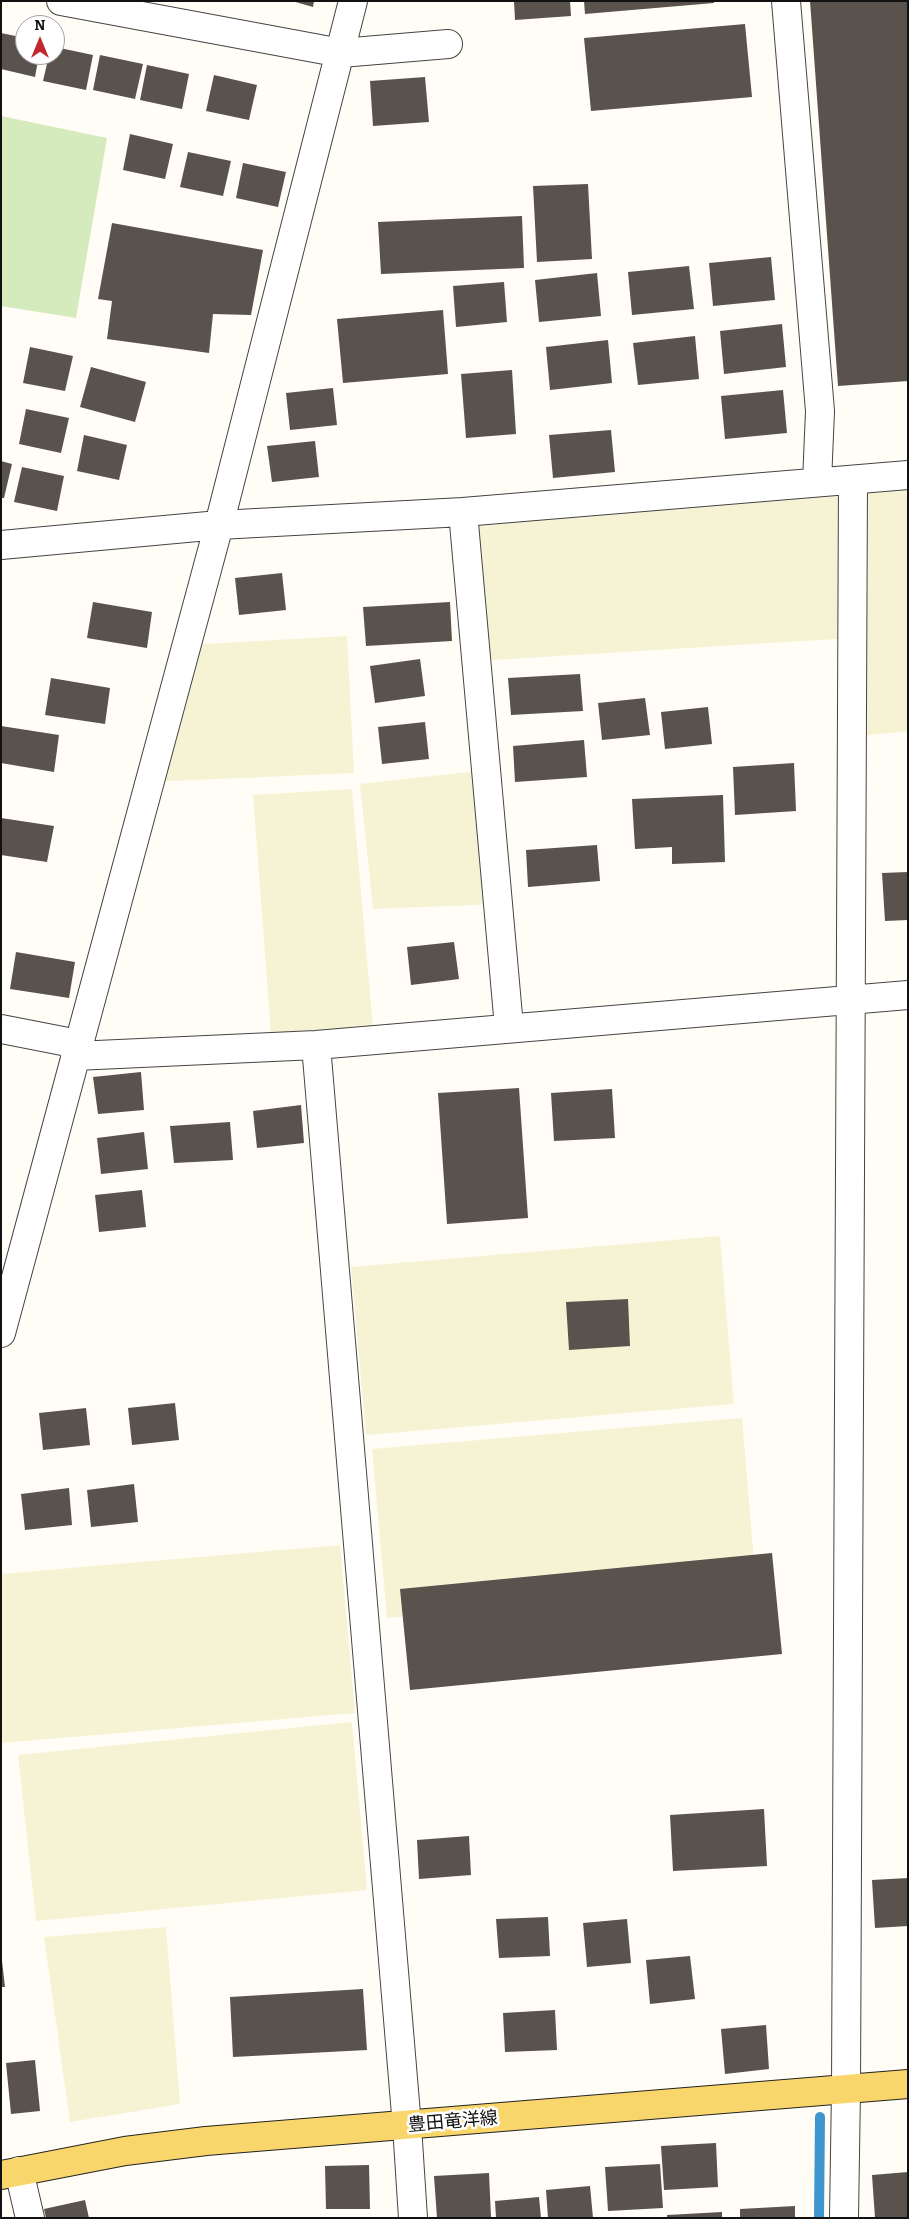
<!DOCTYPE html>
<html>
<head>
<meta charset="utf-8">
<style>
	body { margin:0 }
	#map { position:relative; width:909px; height:2219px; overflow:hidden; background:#fffdf5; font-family:Bitter,serif }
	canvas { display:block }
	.frame { position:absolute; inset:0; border:2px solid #111; pointer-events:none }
	.north { position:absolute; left:15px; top:15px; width:50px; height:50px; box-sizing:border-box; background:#fff; border:1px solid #a0a0a0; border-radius:50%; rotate:0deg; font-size:14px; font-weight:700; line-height:20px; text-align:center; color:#111 }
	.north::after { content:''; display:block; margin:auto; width:18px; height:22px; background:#c4262e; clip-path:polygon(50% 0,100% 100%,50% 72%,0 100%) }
</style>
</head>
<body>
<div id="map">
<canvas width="909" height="2219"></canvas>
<div class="frame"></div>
<div class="north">N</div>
</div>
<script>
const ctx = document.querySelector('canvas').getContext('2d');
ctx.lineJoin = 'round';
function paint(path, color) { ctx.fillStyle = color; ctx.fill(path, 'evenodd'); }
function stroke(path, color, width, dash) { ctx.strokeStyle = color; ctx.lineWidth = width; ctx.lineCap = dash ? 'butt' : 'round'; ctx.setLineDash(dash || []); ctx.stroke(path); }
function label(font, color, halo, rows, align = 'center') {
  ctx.font = font + ' Bitter,"Noto Sans JP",serif'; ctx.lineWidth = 5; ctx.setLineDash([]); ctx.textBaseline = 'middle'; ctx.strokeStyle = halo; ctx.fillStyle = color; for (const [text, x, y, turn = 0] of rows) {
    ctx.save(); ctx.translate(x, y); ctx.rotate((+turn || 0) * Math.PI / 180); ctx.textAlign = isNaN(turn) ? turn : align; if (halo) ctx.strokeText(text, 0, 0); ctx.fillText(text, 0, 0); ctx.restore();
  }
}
paint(new Path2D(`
	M908,479V731L851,737V638L477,661L463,512Z
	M347,636L354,773L149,782L187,645Z
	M487,770L498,904L373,909L360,784Z
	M352,789L374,1040L272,1047L253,795Z
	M720,1236L734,1404L366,1435L351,1267Z
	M742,1418L756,1586L387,1618L372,1449Z
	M340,1545L355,1713L1,1743V1574Z
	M352,1722L367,1890L36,1921L18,1755Z
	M166,1927L180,2104L70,2122L44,1937Z`), '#f6f3d4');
paint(new Path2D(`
	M1,116L107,138L76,318L1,306Z`), '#d5ebbd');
stroke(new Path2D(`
	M819,2218L820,2117`), '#3f96cf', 10);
paint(new Path2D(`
	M292,1H314L313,7Z
	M514,1H570L571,16L515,20Z
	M584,1H714V3L585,14Z
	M810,1H908V381L838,386Z
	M745,24L752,97L591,111L584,38Z
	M1,33L25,38V55H39L35,77L1,69Z
	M55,47L93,55L86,90L43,81L49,55H55Z
	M100,55L143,64L135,99L93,90Z
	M147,65L189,74L182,109L140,100Z
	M214,75L257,85L249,120L206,111Z
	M425,77L429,122L373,126L370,81Z
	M130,134L173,144L165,179L123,170Z
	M188,152L231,161L223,196L180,187Z
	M243,163L286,172L278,207L236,198Z
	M588,184L592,259L537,262L533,186Z
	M522,216L524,268L381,274L378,222Z
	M112,223L263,250L251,315L213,314L209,353L107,339L112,301L98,299Z
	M771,257L775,300L713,306L709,263Z
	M689,266L694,309L632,315L628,272Z
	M597,273L601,316L539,322L535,280Z
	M504,282L507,322L456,327L453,286Z
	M443,310L448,374L343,383L337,319Z
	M782,324L786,367L724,374L720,331Z
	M695,336L699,379L638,385L633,343Z
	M608,340L612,383L550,390L546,347Z
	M30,347L73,356L65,391L23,383Z
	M91,367L146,382L135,422L80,407Z
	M512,370L516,434L466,438L461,374Z
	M333,388L337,425L290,430L286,393Z
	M783,390L787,433L725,439L721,396Z
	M26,409L69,418L61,453L19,444Z
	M611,430L615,472L553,478L549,435Z
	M84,435L127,445L119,480L77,471Z
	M315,441L319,477L272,482L267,446Z
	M1,461L12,464L4,498H1Z
	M22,467L64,476L57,511L14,502Z
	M282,573L286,610L239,615L235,578Z
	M93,602L152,612L147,648L87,638Z
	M450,602L452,641L366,646L363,607Z
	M420,659L425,696L375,703L370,666Z
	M580,674L583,711L511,715L508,678Z
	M51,678L110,688L105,724L45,715Z
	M645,698L650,735L602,740L598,703Z
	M708,707L712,744L665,749L661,712Z
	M425,722L429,759L382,764L378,727Z
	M1,726L59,735L54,772L1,763Z
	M584,740L587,777L515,782L513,746Z
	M794,763L796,811L735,815L733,767Z
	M723,795L725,862L672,864V847L635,849L632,799Z
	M1,818L54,826L47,862L1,855Z
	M597,845L600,881L528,887L526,850Z
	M908,872V920L885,921L882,873Z
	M454,942L459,979L411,985L407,947Z
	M16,952L75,962L69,998L10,989Z
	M141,1072L144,1110L98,1114L93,1077Z
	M519,1088L528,1218L447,1224L438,1093Z
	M612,1089L615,1138L554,1141L551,1093Z
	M301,1105L304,1143L257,1148L253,1111Z
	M230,1122L233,1160L174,1163L170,1126Z
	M144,1132L148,1169L101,1174L97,1138Z
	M142,1190L146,1227L99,1232L95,1195Z
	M628,1299L630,1346L569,1350L566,1302Z
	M175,1403L179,1440L132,1445L128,1408Z
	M86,1408L90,1445L43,1450L39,1413Z
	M134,1484L138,1522L91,1527L87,1490Z
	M69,1488L72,1525L25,1530L21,1494Z
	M772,1553L782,1654L410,1690L400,1589Z
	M764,1809L767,1866L673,1871L670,1815Z
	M469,1836L471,1875L419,1879L417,1840Z
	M908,1878V1926L875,1928L872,1880Z
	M548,1917L550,1956L499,1958L496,1919Z
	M627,1919L631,1963L587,1967L583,1923Z
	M1,1952L5,1987H1Z
	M690,1956L695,1999L650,2004L646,1960Z
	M363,1989L367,2050L233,2057L230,1997Z
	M555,2010L557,2050L505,2052L503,2013Z
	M766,2025L769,2069L725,2074L721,2029Z
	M35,2060L40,2111L11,2114L6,2063Z
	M716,2143L718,2187L664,2190L661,2146Z
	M660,2164L663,2208L608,2211L605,2167Z
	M369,2165L370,2209H326L325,2166Z
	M908,2172V2217L875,2218L872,2175Z
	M489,2173L491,2217L437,2218L434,2176Z
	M590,2186L593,2218H548L546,2190Z
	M539,2197L541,2218H496L495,2201Z
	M85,2200L89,2218H46L44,2209Z
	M795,2206V2218H740V2209Z
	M722,2212V2218H667V2215Z`), '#5a524d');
const minor = new Path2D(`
	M61,1L341,53L448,44
	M786,1L820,411L817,482
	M463,512L509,1027
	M1,545L219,525L463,512L908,475
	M1,1029L78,1044
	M316,1045L407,2126L413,2218
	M75,1056L316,1045L908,995
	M1,1333L219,525L353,1
	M19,2171L30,2218
	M844,2218L846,2089L853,480`);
const major = new Path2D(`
	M1,2175L125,2151L206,2141L908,2084`);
stroke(minor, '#444', 30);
stroke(major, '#222', 30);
stroke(minor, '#fff', 28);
stroke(major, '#f9d66b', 28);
label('18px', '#111', '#fff', [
	["豊田竜洋線",453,2122,-5]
]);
</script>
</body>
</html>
